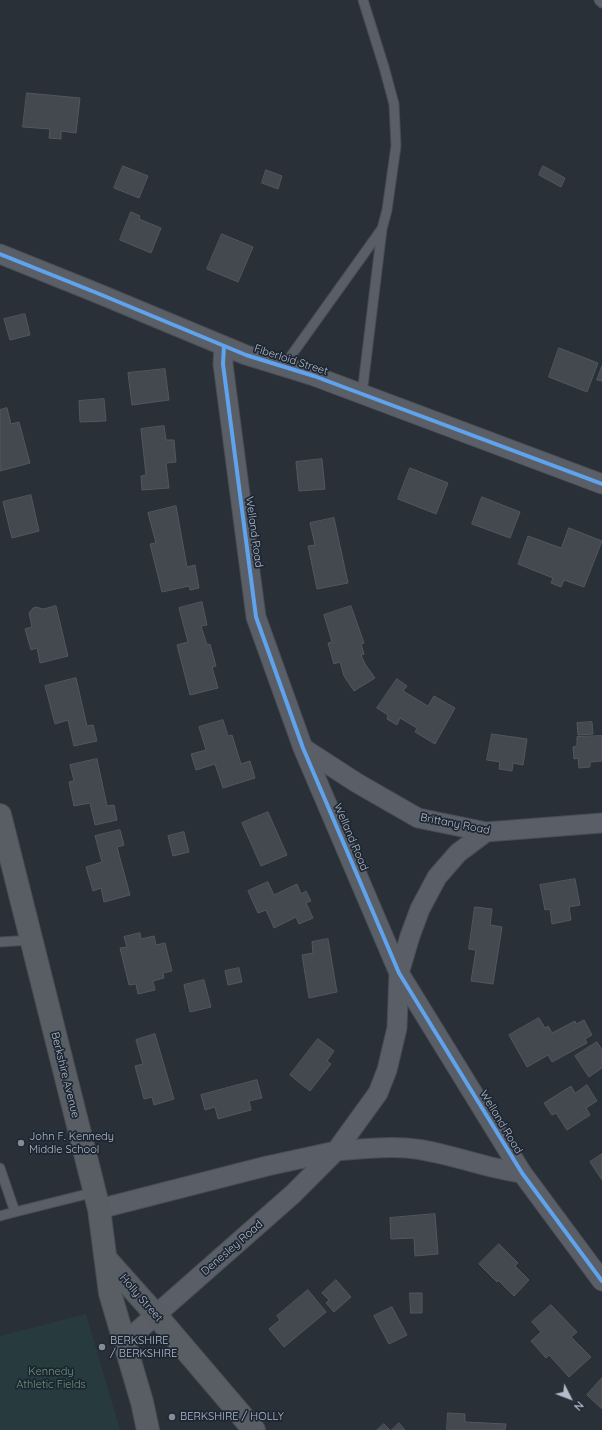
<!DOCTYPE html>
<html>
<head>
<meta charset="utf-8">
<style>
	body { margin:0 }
	#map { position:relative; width:602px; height:1430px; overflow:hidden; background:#2a3038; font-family:Quicksand,sans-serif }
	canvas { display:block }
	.north { position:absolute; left:550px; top:1378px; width:40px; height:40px; -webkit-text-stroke:3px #1d2633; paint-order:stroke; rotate:132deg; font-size:11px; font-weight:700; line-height:16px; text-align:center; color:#b4bcc9 }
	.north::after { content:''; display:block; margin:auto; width:14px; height:18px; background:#b4bcc9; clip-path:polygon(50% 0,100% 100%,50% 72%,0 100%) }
</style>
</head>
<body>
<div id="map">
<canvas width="602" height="1430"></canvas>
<div class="north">N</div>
</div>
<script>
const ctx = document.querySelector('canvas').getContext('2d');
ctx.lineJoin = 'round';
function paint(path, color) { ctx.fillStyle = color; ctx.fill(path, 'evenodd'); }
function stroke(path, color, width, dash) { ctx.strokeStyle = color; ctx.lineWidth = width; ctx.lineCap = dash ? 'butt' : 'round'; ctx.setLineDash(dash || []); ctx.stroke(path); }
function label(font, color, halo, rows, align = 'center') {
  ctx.font = font + ' Quicksand,sans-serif'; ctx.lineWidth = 3.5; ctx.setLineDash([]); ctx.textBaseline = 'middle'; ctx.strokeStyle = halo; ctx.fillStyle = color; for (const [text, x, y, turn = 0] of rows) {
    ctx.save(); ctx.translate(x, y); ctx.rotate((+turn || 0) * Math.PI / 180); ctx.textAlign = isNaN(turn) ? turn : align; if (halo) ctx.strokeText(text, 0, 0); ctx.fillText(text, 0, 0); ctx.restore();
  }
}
paint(new Path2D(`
	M86,1314L120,1430H0V1336Z`), '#273a3e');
const building = new Path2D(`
	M27,93L80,98L76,133L61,131V139L49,138L50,129L23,127Z
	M123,166L148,176L139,198L114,188Z
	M543,166L565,178L561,187L539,175Z
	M266,170L282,176L278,189L262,183Z
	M131,212L140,216L139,219L161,228L151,253L120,240Z
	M222,234L253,247L238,282L207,269Z
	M25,314L30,335L10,340L4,319Z
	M559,348L598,363L587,392L549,377Z
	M602,366V381L597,380Z
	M165,369L169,400L132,405L128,373Z
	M104,399L106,421L80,422L79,401Z
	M7,408L11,424L19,422L30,463L0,471V410Z
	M164,426L166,440H174L176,462L166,463L169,488L142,490L141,476L146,475L141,429Z
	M322,459L325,489L299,491L296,462Z
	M410,468L448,483L436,514L398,499Z
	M31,495L39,531L12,538L3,502Z
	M482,497L520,512L510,538L472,524Z
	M176,506L187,567L195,565L199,588L190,590L189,586L162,592L150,544L156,543L148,513Z
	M334,518L348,583L317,589L308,546L315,545L310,523Z
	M569,528L602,541L584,587L564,580L561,587L551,583L553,578L518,564L528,536L561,548Z
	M202,602L207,625L201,626L207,645L210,644L216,666L212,667L218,688L190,695L177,645L188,642L179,608Z
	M56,606L68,656L40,663L37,648L31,650L25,629L32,627L29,613L33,608L36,607L43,609Z
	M351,606L364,643L361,644L364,654L361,655L365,664L375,678L354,691L344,676L340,662L334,664L328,643L332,642L324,615Z
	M76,678L87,726L93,725L97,741L74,746L68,720L55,724L45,686Z
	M397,679L407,686L403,691L428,706L434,696L455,708L435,744L415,732L417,728L400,718L397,725L387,719L388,715L377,708Z
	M223,720L228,736L232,735L241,764L250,761L255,778L223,788L215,764L196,770L191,754L206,750L199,727Z
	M592,722L593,734L578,735L577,723Z
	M492,734L527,739L523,765L513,763L512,771L499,769L500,762L487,760Z
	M602,736V761L590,762V767L579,768L578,758L574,759L573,747L577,746V737Z
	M97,759L107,806L114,805L117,820L95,825L90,803L74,806L69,782L74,781L70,765Z
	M268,812L287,855L261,866L242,823Z
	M120,830L124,845L117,847L130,895L104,902L101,888L93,891L86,867L102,862L95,836Z
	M184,832L189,852L173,856L168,836Z
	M575,879L580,905L569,907L571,920L552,924L550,909L545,910L540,885Z
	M268,882L274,895L297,884L301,894L306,891L311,901L306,903L313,918L299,924L296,917L274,928L266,910L258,913L248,891Z
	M475,907L492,909L490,925L502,927L493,984L471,981L476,950L469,949Z
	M140,933L141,939L154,936L156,945L165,943L172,971L163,973L164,978L153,981L155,990L138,994L136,984L129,985L120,948L127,947L124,937Z
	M328,939L337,992L309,998L302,955L313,953L312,942Z
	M239,968L242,982L228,985L225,971Z
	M204,980L211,1007L190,1012L184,985Z
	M539,1018L545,1028L548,1026L552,1033L575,1021L576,1024L584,1020L592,1035L585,1039L587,1043L552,1062L548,1055L527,1067L509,1035Z
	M155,1034L174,1099L154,1105L152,1097L144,1099L135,1066L143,1064L136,1040Z
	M318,1039L334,1051L327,1061L331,1064L310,1091L290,1075Z
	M597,1042L602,1050V1068L589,1077L575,1056Z
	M257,1080L262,1098L249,1101L251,1110L218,1119L215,1107L205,1110L201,1095Z
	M587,1085L597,1101L586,1108L590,1115L567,1130L556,1113L552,1115L544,1103L571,1086L575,1093Z
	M602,1154V1180L590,1162Z
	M435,1214L438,1254L415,1256L414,1238L391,1239L390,1218Z
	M499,1244L518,1263L515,1266L529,1280L514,1296L498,1280L497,1282L479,1264Z
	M336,1280L351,1297L334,1312L326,1303L329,1300L322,1293Z
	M308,1290L326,1312L284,1347L269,1329L280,1320L277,1316Z
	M410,1293H422V1313H411Z
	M551,1305L577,1332L571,1337L591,1357L569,1377L549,1355L546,1358L531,1341L541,1332L532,1322Z
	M392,1307L407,1335L389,1344L374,1316Z
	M602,1378V1409L587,1395Z
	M448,1413L465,1414V1422L506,1424L505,1430H447Z
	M399,1423L405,1430H392Z
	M384,1424L390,1430H377Z`);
paint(building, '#444950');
stroke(building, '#52575f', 1);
const lane = new Path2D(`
	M599,0L602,3
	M283,367L381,230
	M362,394L382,229L387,210L396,146L394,104L384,67L363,0
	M0,942L31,940
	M0,1168L15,1212L95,1192
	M0,1216L15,1212`);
const street = new Path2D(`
	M0,254L97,293L246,355L314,376L602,484
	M224,346L223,364L256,617L303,748L399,973L522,1173L602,1281
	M303,748L357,783L418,818L486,832L602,823
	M99,1209L267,1166L336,1151L378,1093L387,1070L397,1028L399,973L410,936L420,909L437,877L458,853L486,832
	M125,1342L293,1194L336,1151C359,1149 383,1146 406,1148C446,1151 482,1168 522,1173`);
const secondary = new Path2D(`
	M0,815L99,1209L110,1293L142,1402L148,1430
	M106,1259L156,1315L254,1430`);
stroke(lane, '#484c53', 11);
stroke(street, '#484c53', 21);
stroke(secondary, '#484c53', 24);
stroke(lane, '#5a5e66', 9);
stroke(street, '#5a5e66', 19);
stroke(secondary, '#595d64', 22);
stroke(new Path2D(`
	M0,254L97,293L246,355L314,376L602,484
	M224,346L223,364L256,617L303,748L399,973L522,1173L602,1281`), '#60a3ed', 4);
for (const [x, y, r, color] of [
	[21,1143,4,"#848b96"],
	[102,1347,4,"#848b96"],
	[172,1417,4,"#848b96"]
]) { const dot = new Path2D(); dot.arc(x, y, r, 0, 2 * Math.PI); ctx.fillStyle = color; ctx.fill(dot); stroke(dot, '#1d2633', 1.5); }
label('11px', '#b4bcc9', '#1d2633', [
	["Fiberloid Street",291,360,18],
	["Welland Road",254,532,82],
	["Brittany Road",455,824,11],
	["Welland Road",351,837,67],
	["Berkshire Avenue",65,1075,76],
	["Welland Road",501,1122,59],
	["Denesley Road",232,1248,-41],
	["Holly Street",141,1298,49]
]);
label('11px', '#b4bcc9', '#1d2633', [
	["John F. Kennedy",29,1137],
	["Middle School",29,1150],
	["BERKSHIRE",110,1341],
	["/ BERKSHIRE",110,1354],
	["BERKSHIRE / HOLLY",180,1417]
], 'left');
label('11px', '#6b9a76', '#1d2633', [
	["Kennedy",51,1372],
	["Athletic Fields",51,1385]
]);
</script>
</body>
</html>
